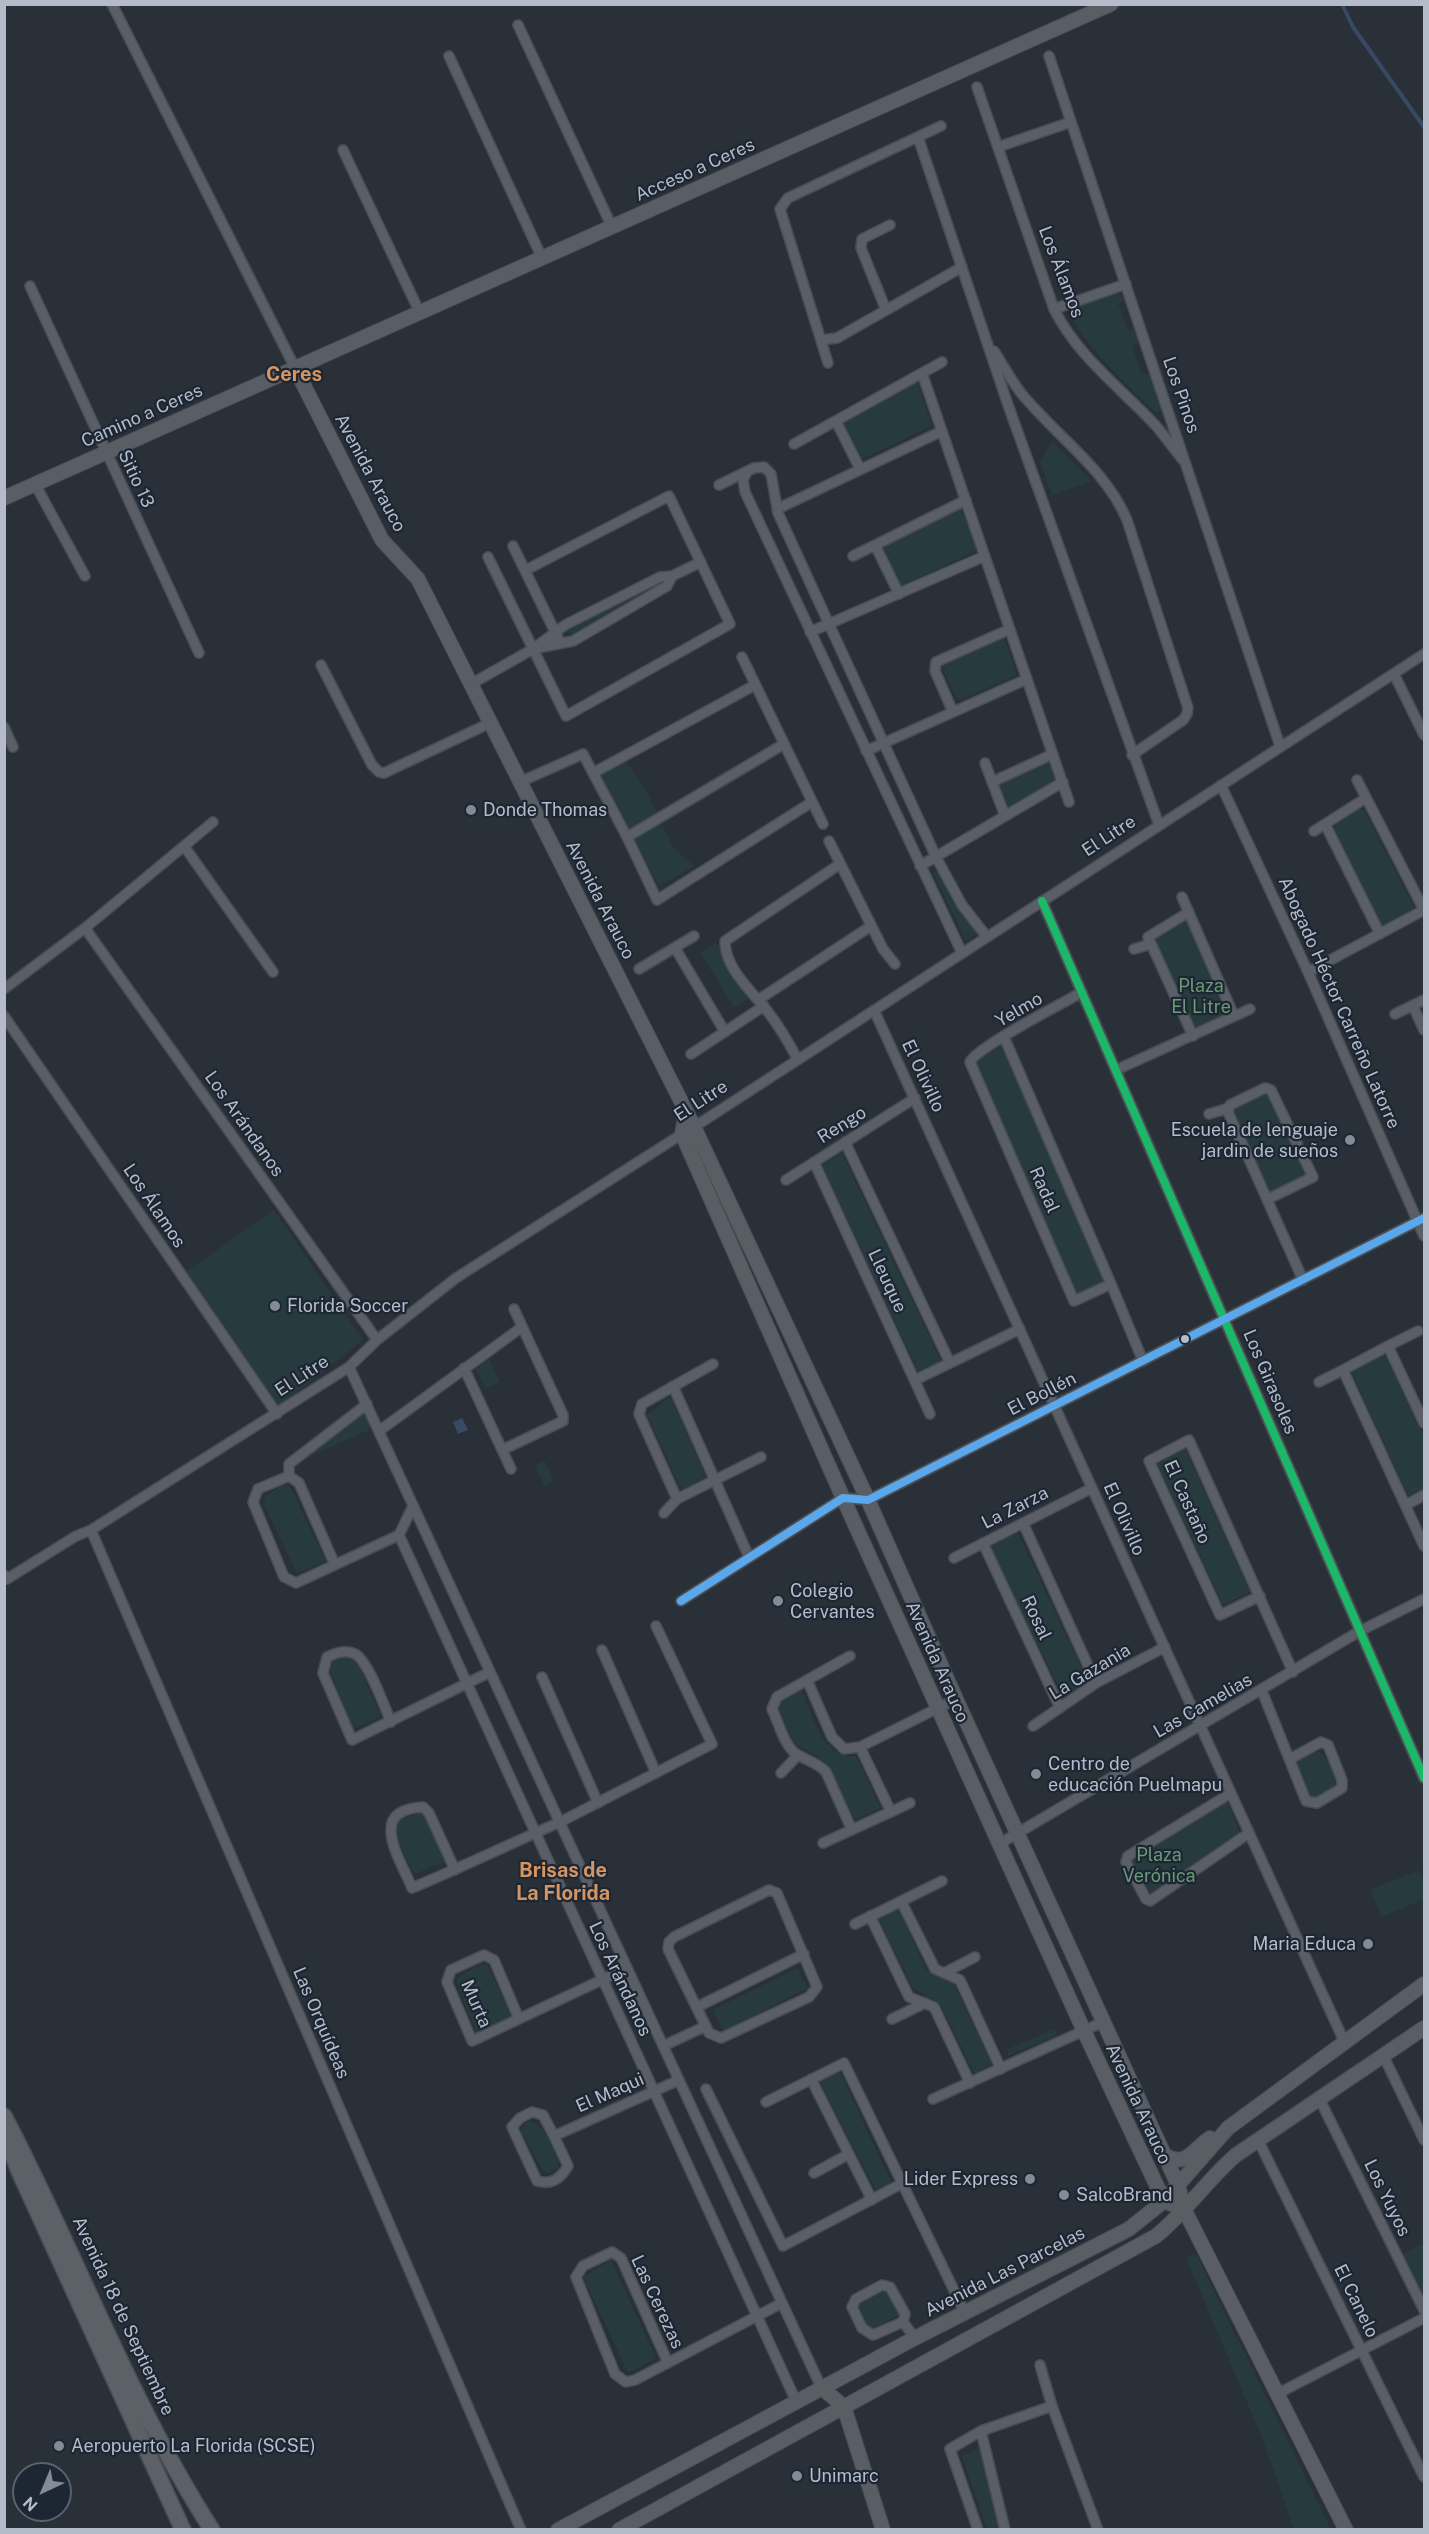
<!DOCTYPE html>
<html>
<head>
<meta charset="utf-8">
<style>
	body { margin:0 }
	#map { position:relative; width:1429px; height:2534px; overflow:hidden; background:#2a3038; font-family:"Public Sans",sans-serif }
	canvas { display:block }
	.frame { position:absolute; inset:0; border:6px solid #b4bcc9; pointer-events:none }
	.north { position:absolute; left:12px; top:2462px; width:60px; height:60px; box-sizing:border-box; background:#1d2633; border:2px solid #59626f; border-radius:50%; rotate:224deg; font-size:16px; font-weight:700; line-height:24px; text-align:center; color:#b4bcc9 }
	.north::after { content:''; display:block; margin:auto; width:21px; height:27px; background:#848b96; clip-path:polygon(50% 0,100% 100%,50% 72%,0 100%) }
</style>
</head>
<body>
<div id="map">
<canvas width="1429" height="2534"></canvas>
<div class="frame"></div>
<div class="north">N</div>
</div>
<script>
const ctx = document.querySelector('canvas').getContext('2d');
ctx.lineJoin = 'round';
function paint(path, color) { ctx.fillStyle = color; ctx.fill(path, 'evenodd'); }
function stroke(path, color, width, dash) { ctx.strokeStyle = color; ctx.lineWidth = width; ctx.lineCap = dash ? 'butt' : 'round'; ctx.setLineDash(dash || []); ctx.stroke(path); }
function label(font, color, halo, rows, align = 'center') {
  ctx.font = font + ' "Public Sans",sans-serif'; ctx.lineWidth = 4.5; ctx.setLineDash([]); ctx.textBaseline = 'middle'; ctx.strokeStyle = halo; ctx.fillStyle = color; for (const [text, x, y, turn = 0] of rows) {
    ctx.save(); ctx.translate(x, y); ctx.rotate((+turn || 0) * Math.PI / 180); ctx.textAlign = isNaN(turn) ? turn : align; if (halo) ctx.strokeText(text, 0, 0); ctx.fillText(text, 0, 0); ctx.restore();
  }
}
paint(new Path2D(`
	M1114,291L1121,295L1124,301L1118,303L1128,331L1134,330L1139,343L1132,346L1142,374L1149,373L1162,410L1156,413C1135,392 1069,333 1069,306Z
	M917,381L932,426L862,459L844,423Z
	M1052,442L1092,481L1052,495L1040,461Z
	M961,508L978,550L901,586L883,546Z
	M660,581H666L664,585L573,634L567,632L568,626Z
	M1004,637L1017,675L958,701L941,666Z
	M625,761L644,786L659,817L628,835L597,777Z
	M1050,762L1055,780L1009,808L999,784Z
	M1358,810H1364L1414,907L1410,913L1385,927L1378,922L1334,831L1336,824Z
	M660,820L673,847L694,866L659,886L630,838Z
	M938,870L977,934L966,941L933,873Z
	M1183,920L1188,922L1229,1010L1226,1015L1197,1029L1191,1025L1155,942L1157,937Z
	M716,943L751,997L734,1007L700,953Z
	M1002,1043L1105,1281L1073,1296L973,1061Z
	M1263,1092L1270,1094L1306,1171L1305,1175L1275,1192L1268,1191L1233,1114L1234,1106Z
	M842,1153L941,1361L918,1371L822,1165Z
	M274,1210L363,1340L278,1407L187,1271Z
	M1385,1354L1424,1437V1488L1408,1496L1351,1371Z
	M489,1359L500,1382L485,1388L476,1369Z
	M670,1396L707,1479L682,1490L647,1415Z
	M363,1410L371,1429L304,1459Z
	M1185,1448L1250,1592L1223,1605L1157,1464Z
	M545,1461L554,1481L544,1486L535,1465Z
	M285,1483L289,1485L326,1561L297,1573L264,1505L265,1496Z
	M1012,1531L1018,1533L1087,1679C1082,1688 1075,1696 1065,1697L1061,1692L990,1549L995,1541Z
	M341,1656L357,1661L381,1716L353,1729L330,1670L333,1661Z
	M801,1687C812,1713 821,1759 856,1756L881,1808L855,1819L825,1763L818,1756L795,1744L778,1710L780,1702Z
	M1317,1751C1327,1755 1337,1775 1336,1787L1315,1799L1307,1797L1296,1768L1299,1760Z
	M1222,1801L1228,1803L1240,1834L1151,1897L1147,1895L1129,1863L1132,1855Z
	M421,1813L426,1816L447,1862L414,1874L394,1832L399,1820Z
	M1419,1870L1424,1883V1899L1382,1917L1370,1890Z
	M899,1909L926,1970L953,1982L992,2064L974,2073L941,2005L913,1988L878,1919Z
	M481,1964L488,1965L512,2017L476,2032L457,1983L458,1977Z
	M797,1968L808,1988L723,2031L713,2010Z
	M1055,2029L1057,2035L1008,2056V2049Z
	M839,2070L891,2182L876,2190L819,2081Z
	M531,2121C544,2126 560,2154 558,2168L548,2174L543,2171L521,2131L524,2124Z
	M1424,2243V2297L1403,2254Z
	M1195,2252L1331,2529H1294L1263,2440L1186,2258Z
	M611,2260L656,2358L628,2373L583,2277Z
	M885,2290L899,2315L870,2331L856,2306Z
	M978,2449L985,2454L1002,2529H987L962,2456Z`), '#273a3e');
paint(new Path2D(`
	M462,1418L468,1430L458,1434L453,1422Z`), '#384963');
stroke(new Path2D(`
	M1342,4L1353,27L1424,127`), '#384963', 4);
const street = new Path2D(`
	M112,4L295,368
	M518,25L612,227
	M449,56L542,258
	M1049,56L1280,746
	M977,87L1054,309C1077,356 1122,389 1157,427C1166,438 1174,449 1183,460
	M918,137L1008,405L1159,825
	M998,147L1071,122
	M343,150L420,313
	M30,286L199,653
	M1054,309L1126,284
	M886,310L861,248L862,239L890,225
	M821,340L837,338L962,267
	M994,351C1003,365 1011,380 1021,393C1056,436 1105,468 1127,520L1188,708L1187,714L1183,720L1132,755
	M828,363L780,209L788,198L941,126
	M922,373L1069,802
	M836,421L860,469
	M794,444L942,362
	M747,472L743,480L745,492L962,953
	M35,484L85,576
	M719,485L754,468L764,467L771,474L778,513L936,857L962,905L987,937
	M777,509L942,431
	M875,545L899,594
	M513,546L558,638
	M853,556L966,500
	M488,557L566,716L730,624L669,496L526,570
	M810,632L985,556
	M538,648L573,641L667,586L672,576
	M742,657L823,824
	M321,665L372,765L379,772L384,773L490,723
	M1394,674L1424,735
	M471,684L533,649L565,625L660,577L672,576L701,562
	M953,712L935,671L936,662L1010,629
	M4,727L13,747
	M866,751L1027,679
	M985,763L1005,816
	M593,773L755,685
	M520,782L583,754L627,837L784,744
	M992,782L1053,754
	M1221,785L1308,972L1424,1236
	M1325,824L1380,934
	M1314,831L1366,798
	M627,837L657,900L812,802
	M829,841L883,949L895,964
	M184,846L273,972
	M920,866L1063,782
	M1182,897L1234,1016
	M1042,901L1424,1778
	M1189,912L1148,937L1193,1036
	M85,928L377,1340
	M675,948L725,1032
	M1134,949L1151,944
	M639,969L694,936
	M1308,972L1424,910L1357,780
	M4,989L85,928L213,822
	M758,1000L871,926
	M1413,1006L1424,1030
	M874,1010L1344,2041
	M1395,1014L1424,1000
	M4,1016L277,1414
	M1004,1037L1111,1284L1074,1301L970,1062C978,1046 1062,1004 1082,992
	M691,1054L764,1006
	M798,1060C789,1043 780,1027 768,1012C752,991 725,969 725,941L840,864
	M1116,1070L1250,1009
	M1209,1114L1229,1108
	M694,1127L1424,654
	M845,1142L950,1363
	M814,1162L930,1414
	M786,1180L915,1098
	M1268,1199L1313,1177L1271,1090L1265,1088L1230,1105L1228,1112L1303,1280
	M1111,1284L1143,1361
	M1388,1346L1418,1331
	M349,1367L821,2387
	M464,1368L511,1469
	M915,1380L1020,1329
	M1319,1382L1343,1370
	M673,1386L749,1557
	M1424,1423L1388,1346L1343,1370L1424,1546
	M379,1431L522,1327
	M502,1450L563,1421V1415L514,1309
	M289,1476V1464L367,1404
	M677,1499L639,1414L642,1404L713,1364
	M1406,1505L1424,1495
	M664,1513L677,1499L761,1457
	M1023,1523L1096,1683
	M91,1530L521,2530
	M399,1535L796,2401
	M399,1535L413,1506
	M983,1543L1060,1708
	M954,1558L1092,1488
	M335,1565L299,1483L289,1476L258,1489L253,1502L284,1577L296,1583L399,1535
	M4,1575L7,1579L76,1536L91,1530L349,1367L377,1340L456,1278L682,1134
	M1260,1596L1220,1615L1149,1461L1189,1440L1293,1672
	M681,1601L843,1498L868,1500L1424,1218
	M602,1650L656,1773
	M850,1656L777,1697L772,1709C779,1723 784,1747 798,1755C808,1761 818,1763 826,1772L852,1830
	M542,1677L598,1803
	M807,1680L832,1737L844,1749L860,1747L956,1699
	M1262,1691L1306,1801L1317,1803L1342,1788V1780L1328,1745L1321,1742L1290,1759
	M391,1722C385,1708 368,1660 355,1654C346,1649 336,1653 327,1657L323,1673L352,1740L490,1672
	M1033,1726L1096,1683L1165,1647
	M860,1747L891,1812
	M781,1773L798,1755
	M1231,1793L1128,1856L1126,1862L1146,1899L1150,1901L1249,1833
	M823,1843L910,1803
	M999,1844L1360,1631L1424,1599
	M455,1870L429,1813L423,1807C366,1810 400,1858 412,1888C462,1867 510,1844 560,1822L712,1744L656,1626
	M769,1890L777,1893L817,1987L809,1997L721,2038L709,2033L668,1949L669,1942L674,1937Z
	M901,1901L935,1969L960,1980L1001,2069
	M870,1916L909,1997L934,2007L970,2083
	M855,1924L942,1881
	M944,1973L975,1957
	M697,2007L804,1954
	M519,2019L494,1960L484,1955L451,1970L447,1982L472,2041L627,1968
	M892,2019L925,2003
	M663,2046L706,2026
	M1384,2057L1424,2140
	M811,2079L872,2200
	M706,2089L783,2246L901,2184
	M933,2099L1103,2022
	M1320,2100L1424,2310
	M766,2102L844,2063L965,2313
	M554,2136L543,2115L532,2112L520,2118L512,2127L537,2181C552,2185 560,2179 568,2166L554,2136L679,2080
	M1258,2140L1424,2477
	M814,2173L849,2154
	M903,2322L873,2335L862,2328L852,2307L856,2299L882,2285L890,2287L905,2314L903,2322L915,2338
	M668,2363L621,2258L612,2252L583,2266L576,2277L615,2374L626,2382L635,2380L782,2303
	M1040,2365L1052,2406
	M1277,2394L1424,2318
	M981,2431L1005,2530
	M978,2530L950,2449L981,2431L1052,2406L1098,2530`);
const secondary = new Path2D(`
	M295,368L382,540L418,579L694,1127L868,1500L956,1699L1178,2185L1184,2209L1346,2530
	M4,498L1111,4
	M686,1113L682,1134L843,1498L1084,2031L1164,2201L1184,2209
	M1163,2154C1186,2169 1192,2150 1210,2138
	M821,2387L844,2407
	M844,2407L883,2530
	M558,2530L915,2338L1129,2229L1164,2201L1228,2128L1424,1984
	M619,2530L1156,2236C1186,2212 1207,2180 1236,2155L1424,2028`);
const primary = new Path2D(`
	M4,2116C75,2251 129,2401 212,2530
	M6,2135L18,2169L183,2530`);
stroke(street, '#484c53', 12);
stroke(secondary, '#484c53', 16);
stroke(primary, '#484c55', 18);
stroke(street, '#5a5e66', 9);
stroke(secondary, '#595d64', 14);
stroke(primary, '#5c6168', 15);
stroke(new Path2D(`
	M1042,901L1424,1778`), '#1ab867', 8);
stroke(new Path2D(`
	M681,1601L843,1498L868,1500L1424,1218`), '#5aa8eb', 8);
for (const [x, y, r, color] of [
	[471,810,6,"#848b96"],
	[1350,1140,6,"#848b96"],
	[275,1306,6,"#848b96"],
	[1185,1339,5,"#b4bcc9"],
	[778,1601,6,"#848b96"],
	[1036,1774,6,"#848b96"],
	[1368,1944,6,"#848b96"],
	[1030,2179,6,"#848b96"],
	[1064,2195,6,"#848b96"],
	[59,2446,6,"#848b96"],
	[797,2476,6,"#848b96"]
]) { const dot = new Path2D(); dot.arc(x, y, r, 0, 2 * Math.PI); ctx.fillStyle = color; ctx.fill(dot); stroke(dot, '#1d2633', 2); }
label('18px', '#b4bcc9', '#1d2633', [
	["Acceso a Ceres",695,170,-24],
	["Los Álamos",1061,272,69],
	["Los Pinos",1181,395,71],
	["Camino a Ceres",142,416,-24],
	["Avenida Arauco",370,473,62],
	["Sitio 13",136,479,65],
	["El Litre",1109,836,-33],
	["Avenida Arauco",600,900,63],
	["Abogado Héctor Carreño Latorre",1339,1003,66],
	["Yelmo",1019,1010,-30],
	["El Olivillo",923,1076,65],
	["El Litre",701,1101,-33],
	["Los Arándanos",244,1124,55],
	["Rengo",842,1125,-32],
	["Radal",1044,1190,66],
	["Los Álamos",154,1206,56],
	["Lleuque",887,1281,65],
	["El Litre",302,1376,-33],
	["Los Girasoles",1270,1382,67],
	["El Bollén",1042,1394,-27],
	["El Castaño",1187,1502,66],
	["La Zarza",1015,1508,-27],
	["El Olivillo",1124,1519,66],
	["Rosal",1036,1618,65],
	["Avenida Arauco",937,1662,66],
	["La Gazania",1090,1672,-31],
	["Las Camelias",1203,1706,-30],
	["Los Arándanos",620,1979,65],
	["Murta",476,2004,66],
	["Las Orquídeas",321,2023,67],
	["El Maqui",610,2093,-24],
	["Avenida Arauco",1138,2104,65],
	["Los Yuyos",1387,2198,64],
	["Avenida Las Parcelas",1005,2272,-27],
	["El Canelo",1356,2301,64],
	["Las Cerezas",657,2302,65],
	["Avenida 18 de Septiembre",123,2316,65]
]);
label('18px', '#b4bcc9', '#1d2633', [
	["Donde Thomas",483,810],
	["Escuela de lenguaje",1338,1130,"right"],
	["jardin de sueños",1338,1151,"right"],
	["Florida Soccer",287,1306],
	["Colegio",790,1591],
	["Cervantes",790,1612],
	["Centro de",1048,1764],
	["educación Puelmapu",1048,1785],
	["Maria Educa",1356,1944,"right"],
	["Lider Express",1018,2179,"right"],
	["SalcoBrand",1076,2195],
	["Aeropuerto La Florida (SCSE)",71,2446],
	["Unimarc",809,2476]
], 'left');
label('18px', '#6b9a76', '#1d2633', [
	["Plaza",1201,986],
	["El Litre",1201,1007],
	["Plaza",1159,1855],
	["Verónica",1159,1876]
]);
label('bold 20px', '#d59563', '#1d2633', [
	["Ceres",294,375],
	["Brisas de",563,1871],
	["La Florida",563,1894]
]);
</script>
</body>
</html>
